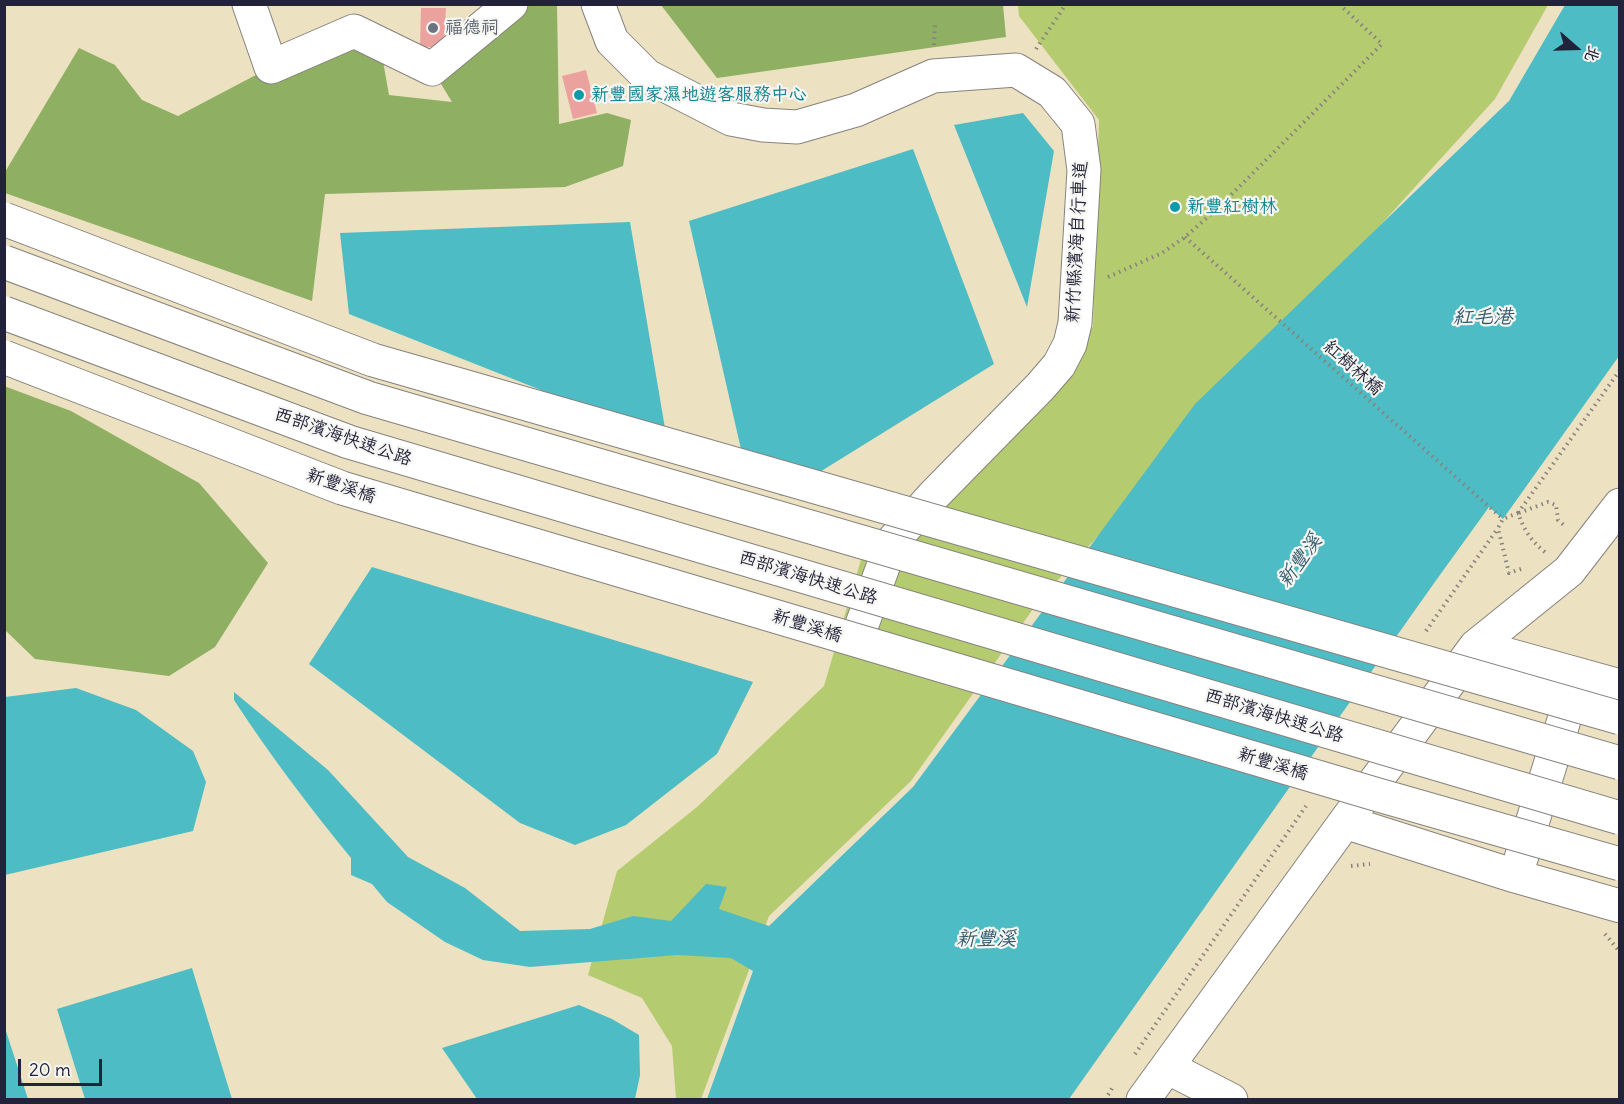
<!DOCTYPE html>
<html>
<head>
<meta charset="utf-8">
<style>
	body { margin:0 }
	#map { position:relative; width:1624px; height:1104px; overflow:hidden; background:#ece1c1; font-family:Delius,"LXGW WenKai TC",sans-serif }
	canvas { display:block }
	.frame { position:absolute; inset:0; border:6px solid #22223b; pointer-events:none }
	.north { position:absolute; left:1546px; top:18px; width:60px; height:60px; -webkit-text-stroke:4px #f6f6f2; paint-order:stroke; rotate:110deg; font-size:16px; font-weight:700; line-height:24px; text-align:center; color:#22223b }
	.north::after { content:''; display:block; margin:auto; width:21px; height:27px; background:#22223b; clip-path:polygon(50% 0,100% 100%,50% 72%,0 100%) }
	.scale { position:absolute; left:18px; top:1059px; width:84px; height:27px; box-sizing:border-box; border:3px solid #22223b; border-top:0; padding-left:8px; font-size:18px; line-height:21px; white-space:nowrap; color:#22223b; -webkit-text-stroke:4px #f6f6f2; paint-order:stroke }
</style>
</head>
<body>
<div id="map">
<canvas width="1624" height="1104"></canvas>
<div class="frame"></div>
<div class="north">北</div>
<div class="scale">20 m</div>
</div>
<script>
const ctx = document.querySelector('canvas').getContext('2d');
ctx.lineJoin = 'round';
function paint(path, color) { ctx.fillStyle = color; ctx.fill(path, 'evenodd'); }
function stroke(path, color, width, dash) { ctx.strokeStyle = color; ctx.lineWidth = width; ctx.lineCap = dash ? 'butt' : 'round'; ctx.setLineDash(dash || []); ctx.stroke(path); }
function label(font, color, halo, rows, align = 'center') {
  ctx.font = font + ' Delius,"LXGW WenKai TC",sans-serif'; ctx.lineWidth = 4.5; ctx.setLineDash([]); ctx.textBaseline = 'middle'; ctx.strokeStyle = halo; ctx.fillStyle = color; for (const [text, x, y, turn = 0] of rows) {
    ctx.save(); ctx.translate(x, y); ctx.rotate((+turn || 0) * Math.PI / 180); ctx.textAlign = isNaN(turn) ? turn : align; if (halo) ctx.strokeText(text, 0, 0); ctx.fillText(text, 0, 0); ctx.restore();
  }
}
paint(new Path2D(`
	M1018,5H1548L1495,99L1038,602L911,781L769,916L701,1099H676L672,1046L642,998L588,975L617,871L697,807L824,686L865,546L1093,327L1099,120L1019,16Z`), '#b4cb70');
paint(new Path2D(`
	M511,5H557L559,124L607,113L631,120L623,166L565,187L325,194L312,301L5,193V172L79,48L115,65L142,100L178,116L271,67L354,31L380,44L389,95L452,102L432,69Z
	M661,5H1003L1006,37L717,78Z
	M4,386L71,411L199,483L268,563L215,647L169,676L35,659L5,630Z`), '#8faf62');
paint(new Path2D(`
	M1565,5H1619V356L1503,519L1489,507L1437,579L1069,1099H707L753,971L731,958L677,955L530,967L483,960L445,942L387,902L372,884L351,875V858C309,807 270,755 234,700V692L328,770L408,857L465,888L520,931L590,929L633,916L671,921L706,884L727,887L719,909L769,926L913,787L1195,404L1509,101Z
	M1023,113L1054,151L1027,307L954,125Z
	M913,149L994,364L781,496L743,458L689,221Z
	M630,222L667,440L349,314L340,233Z
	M372,567L753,682L717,754L626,825L575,845L520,823L309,664Z
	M76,688L136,710L193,751L206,782L193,831L5,875V697Z
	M192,968L232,1099H85L57,1009Z
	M579,1005L612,1019L639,1035L640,1075L635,1099H477L442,1048Z
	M4,1028H5L28,1099H5Z`), '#4dbcc4');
paint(new Path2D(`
	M421,8H446L444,47H420Z
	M586,70L597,113L573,119L562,76Z`), '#eba29f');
const minor = new Path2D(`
	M249,4L271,67L354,31L432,69L511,4
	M598,4L612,41L647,76L731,119L763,125L797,127L856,110L933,76L1016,70L1052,92L1078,124L1084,170L1075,323L1070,344L1059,365L1040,387L934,495L892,542L860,630
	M1476,646L1620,686
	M1345,822L1515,876L1620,906
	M1519,865L1578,675
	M1167,1067L1231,1100
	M1143,1100L1345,822L1476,646L1569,571L1620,505`);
stroke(minor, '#87827e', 35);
stroke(new Path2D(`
	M934,45L935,22
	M1036,49L1066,4
	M1185,237L1503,519
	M1108,277L1162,253L1185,237L1218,208L1382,44L1339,4
	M1518,513L1620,370
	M1519,513L1548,502L1556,505L1558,520L1565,526
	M1521,569L1509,573L1498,528L1503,519L1518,513C1524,530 1531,541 1545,552
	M1426,631L1498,528
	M1351,866L1370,864
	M1605,934L1620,952
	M1135,1054L1306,806
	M1105,1100L1114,1085`), '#87827e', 4, [1.5, 4.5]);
stroke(minor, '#fff', 33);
const majorBridge = new Path2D(`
	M4,219L373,360L1620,718
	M4,357L342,488L1375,794L1620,864`);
const highwayBridge = new Path2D(`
	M4,262L368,398L1620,763
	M4,313L349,442L1620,818`);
stroke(majorBridge, '#87827e', 35, []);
stroke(highwayBridge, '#87827e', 35, []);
stroke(majorBridge, '#fff', 33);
stroke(highwayBridge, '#fff', 33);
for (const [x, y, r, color] of [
	[433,28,6,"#6b7280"],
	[579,95,6,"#0f9aa8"],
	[1175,207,6,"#0f9aa8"]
]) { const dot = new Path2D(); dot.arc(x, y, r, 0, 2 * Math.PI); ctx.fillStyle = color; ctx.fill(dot); stroke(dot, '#f6f6f2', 2); }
label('18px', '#5b616d', '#f6f6f2', [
	["福德祠",445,28]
], 'left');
label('18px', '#0d838f', '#f6f6f2', [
	["新豐國家濕地遊客服務中心",591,95],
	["新豐紅樹林",1187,207]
], 'left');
label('18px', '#22223b', '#f6f6f2', [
	["新竹縣濱海自行車道",1077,242,-87],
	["紅樹林橋",1353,368,42],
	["西部濱海快速公路",343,437,19],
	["新豐溪橋",341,486,19],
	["西部濱海快速公路",808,578,17],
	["新豐溪橋",807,626,17],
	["西部濱海快速公路",1274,716,17],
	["新豐溪橋",1273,764,17]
]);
label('italic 20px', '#31586b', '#f6f6f2', [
	["紅毛港",1483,317],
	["新豐溪",1300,561,-54],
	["新豐溪",986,939]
]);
</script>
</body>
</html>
